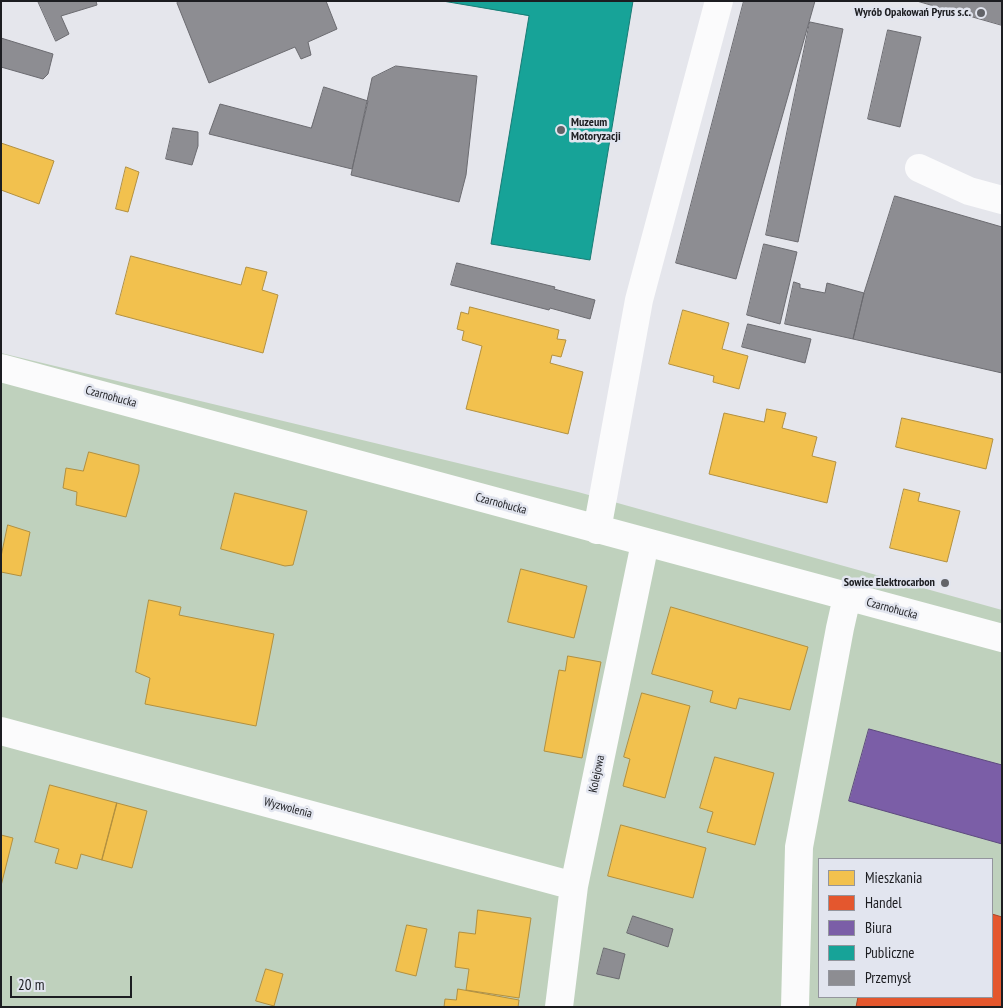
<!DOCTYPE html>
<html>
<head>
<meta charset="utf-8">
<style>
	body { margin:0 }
	#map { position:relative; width:1003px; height:1008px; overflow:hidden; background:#e5e6ec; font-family:"PT Sans Narrow",sans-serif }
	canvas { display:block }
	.frame { position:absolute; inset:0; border:2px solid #1c1d21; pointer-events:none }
	.legend { position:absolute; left:818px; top:858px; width:175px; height:140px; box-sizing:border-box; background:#e2e5ef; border:1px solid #93959d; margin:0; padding:6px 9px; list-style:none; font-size:15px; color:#1c1d21 }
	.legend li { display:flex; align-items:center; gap:10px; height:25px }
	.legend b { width:25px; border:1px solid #93959d }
	.scale { position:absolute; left:10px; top:976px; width:122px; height:22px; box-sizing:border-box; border:2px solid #1c1d21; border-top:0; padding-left:6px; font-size:15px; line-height:18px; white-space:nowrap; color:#1c1d21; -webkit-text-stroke:4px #e2e5ef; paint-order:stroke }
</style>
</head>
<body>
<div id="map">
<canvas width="1003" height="1008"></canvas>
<div class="frame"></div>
<ul class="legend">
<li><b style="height:14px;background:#f2c14e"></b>Mieszkania</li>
<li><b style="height:14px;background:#e4572e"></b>Handel</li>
<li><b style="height:14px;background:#7b5ea7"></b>Biura</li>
<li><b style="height:14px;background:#17a398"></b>Publiczne</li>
<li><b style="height:14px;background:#8d8d92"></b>Przemysł</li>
</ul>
<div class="scale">20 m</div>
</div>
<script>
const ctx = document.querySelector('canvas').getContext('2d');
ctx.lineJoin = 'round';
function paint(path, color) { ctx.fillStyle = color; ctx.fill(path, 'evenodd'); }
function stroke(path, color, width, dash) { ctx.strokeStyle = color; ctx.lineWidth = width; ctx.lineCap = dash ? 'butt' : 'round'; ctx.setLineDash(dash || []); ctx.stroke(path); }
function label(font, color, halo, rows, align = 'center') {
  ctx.font = font + ' "PT Sans Narrow",sans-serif'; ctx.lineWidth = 5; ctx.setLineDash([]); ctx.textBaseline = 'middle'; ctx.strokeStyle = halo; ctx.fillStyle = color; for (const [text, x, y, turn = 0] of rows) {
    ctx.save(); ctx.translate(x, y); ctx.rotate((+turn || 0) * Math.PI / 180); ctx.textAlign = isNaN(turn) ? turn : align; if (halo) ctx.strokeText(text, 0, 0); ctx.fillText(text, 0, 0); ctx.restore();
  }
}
paint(new Path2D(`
	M1,353L578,492L1002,610V1007H1ZM819,859H992V997H819Z`), '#bfd1bd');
const homes = new Path2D(`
	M1,143L54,161L39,204L1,190Z
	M126,167L139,172L128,212L116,209Z
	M131,256L241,285L246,267L267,272L262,290L278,295L263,353L116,314Z
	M470,307L559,330L557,339L566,340L561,357L552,355L550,363L583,372L568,434L466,409L482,346L462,340L464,331L457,329L461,312L468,314Z
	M683,310L729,323L722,349L748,356L739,389L713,382L714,376L669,364Z
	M767,409L786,413L782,428L817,437L812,456L836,462L827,503L709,474L724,413L764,422Z
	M902,418L993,439L986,469L896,447Z
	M89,452L139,465V471L126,517L76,505L77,492L63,488L66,468L83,471Z
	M904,489L920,493L918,501L960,511L947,562L890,548Z
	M235,493L307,511L293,565L285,566L221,549Z
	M8,525L30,532L21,576L1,572V557Z
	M521,569L587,586L574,638L508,622Z
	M149,600L181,607L179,615L274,634L256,726L145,704L150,678L136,672Z
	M671,607L808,647L790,710L739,698L736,709L710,702L713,691L652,674Z
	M568,656L601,662L582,758L544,751L559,670L565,671Z
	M642,693L690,706L665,798L623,786L630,759L624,757Z
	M715,757L774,773L755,845L707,832L713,812L700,808Z
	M50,785L117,803L102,860L81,854L77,869L55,863L59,849L35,842Z
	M117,803L147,811L132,868L102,860Z
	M621,825L706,848L693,898L608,876Z
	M1,835L13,838L1,886Z
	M478,910L531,918L519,998L466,990L469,969L455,967L459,932L475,934Z
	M407,925L427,929L416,976L396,971Z
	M266,969L283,974L274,1006L256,1001Z
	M458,989L519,1000L518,1007H444L445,999L456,1000Z`);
paint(homes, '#f2c14e');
stroke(homes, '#b29040', 1);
const shops = new Path2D(`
	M992,914L1002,917V1007H856L858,997H992Z`);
paint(shops, '#e4572e');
stroke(shops, '#a8462a', 1);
const offices = new Path2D(`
	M869,729L1002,765V844L849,801Z`);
paint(offices, '#7b5ea7');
stroke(offices, '#5e4a7f', 1);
const public = new Path2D(`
	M443,1H633L590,260L491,244L529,16Z`);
paint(public, '#17a398');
stroke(public, '#187b74', 1);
const industry = new Path2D(`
	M38,1H96L97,5L61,16L69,34L56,41Z
	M180,1H326L337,29L308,42L311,55L301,59L295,47L209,83L177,3Z
	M744,1H815L736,279L676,263Z
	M917,1H1002V25Z
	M810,22L843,29L798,242L766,235Z
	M888,30L921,37L900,127L868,119Z
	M1,38L53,54L48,74L43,79L1,67Z
	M396,66L477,76L466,175L459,202L351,175L372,78Z
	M324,87L368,101L352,169L209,134L220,104L311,128Z
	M173,128L198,132V146L192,165L166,159Z
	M895,196L1002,227V373L853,339L864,293Z
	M764,244L797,252L780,324L747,315Z
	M457,263L555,287L554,289L595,300L590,319L550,308L549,310L451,285Z
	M794,282L800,284V288L825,293L827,283L864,293L853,339L785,324Z
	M748,324L811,339L805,363L742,347Z
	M633,916L673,929L668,947L627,933Z
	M604,948L625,954L619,979L597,974Z`);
paint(industry, '#8d8d92');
stroke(industry, '#6b6b70', 1);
stroke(new Path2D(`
	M919,168L969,191L1002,200
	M1,368C335,457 668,551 1002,638
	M597,530L639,300L719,1
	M1,731L574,886
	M559,1007L574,886L645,543
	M795,1007L799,847L840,628L847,597`), '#fbfbfc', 28);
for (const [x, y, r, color] of [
	[981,13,5,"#626368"],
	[561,130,5,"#626368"],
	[945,583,5,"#626368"]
]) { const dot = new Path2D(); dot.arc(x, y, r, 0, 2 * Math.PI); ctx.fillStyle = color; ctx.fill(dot); stroke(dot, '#e2e5ef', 2); }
label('bold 12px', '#1c1d21', '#e2e5ef', [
	["Wyrób Opakowań Pyrus s.c.",971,13],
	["Muzeum",571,123,"left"],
	["Motoryzacji",571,137,"left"],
	["Sowice Elektrocarbon",935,583]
], 'right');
label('12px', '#1c1d21', '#e2e5ef', [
	["Czarnohucka",111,397,15],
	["Czarnohucka",501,504,15],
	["Czarnohucka",892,609,15],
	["Kolejowa",597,774,-78],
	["Wyzwolenia",288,808,15]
]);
</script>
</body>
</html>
